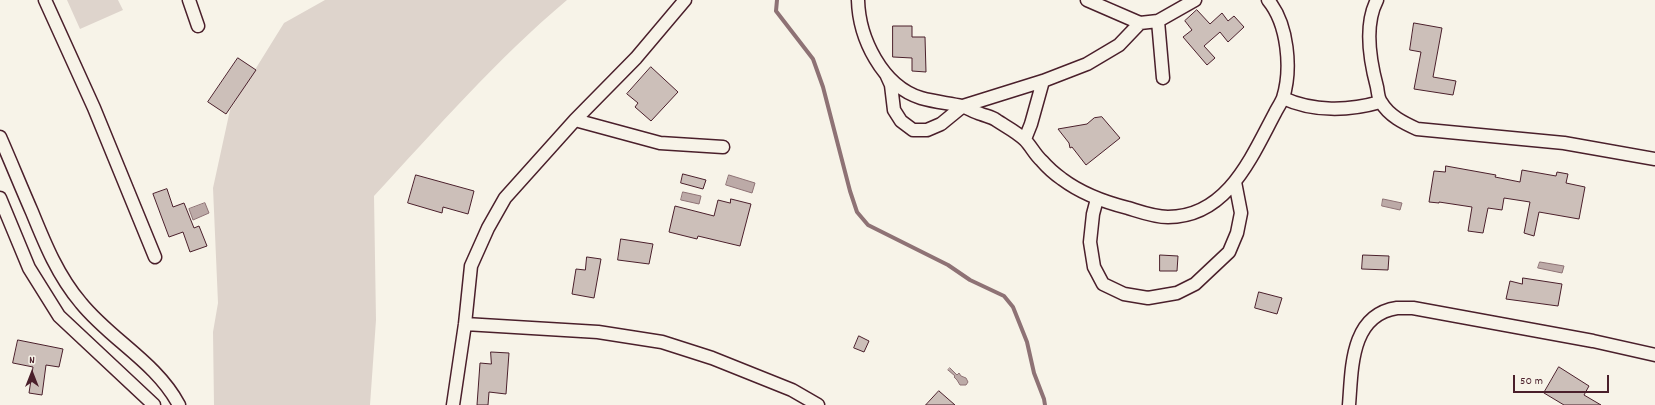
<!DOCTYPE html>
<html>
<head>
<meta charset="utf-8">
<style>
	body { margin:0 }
	#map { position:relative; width:1655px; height:405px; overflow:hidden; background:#f7f3e8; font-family:Dekko,sans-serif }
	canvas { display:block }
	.north { position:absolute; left:12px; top:353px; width:40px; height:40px; -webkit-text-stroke:3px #f7f3e8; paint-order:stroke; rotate:0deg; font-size:11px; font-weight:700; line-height:16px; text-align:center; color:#4a1f2b }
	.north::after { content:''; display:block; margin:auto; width:14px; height:18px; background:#4a1f2b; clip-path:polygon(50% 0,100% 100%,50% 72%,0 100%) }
	.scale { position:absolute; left:1513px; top:375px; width:96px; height:18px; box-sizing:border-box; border:2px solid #4a1f2b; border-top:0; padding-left:5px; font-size:12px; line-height:14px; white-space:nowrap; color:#4a1f2b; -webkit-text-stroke:3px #f7f3e8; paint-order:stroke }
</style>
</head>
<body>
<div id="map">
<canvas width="1655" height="405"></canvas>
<div class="north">N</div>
<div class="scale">50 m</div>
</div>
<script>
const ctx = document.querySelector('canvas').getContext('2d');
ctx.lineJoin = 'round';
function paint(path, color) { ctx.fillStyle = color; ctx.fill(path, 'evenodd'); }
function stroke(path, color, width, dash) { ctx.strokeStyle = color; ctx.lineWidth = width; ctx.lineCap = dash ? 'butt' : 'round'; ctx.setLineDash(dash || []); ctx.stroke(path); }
paint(new Path2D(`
	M67,0H118L123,10L80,29Z
	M325,0H567C497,59 436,129 374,196L376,320L370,405H214L213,332L218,303L213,188L230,110L284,23Z`), '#ded4cc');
const water = new Path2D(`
	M729,175L755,183L752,193L726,185Z
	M683,192L701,196L699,204L681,200Z
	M1383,199L1402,203L1400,210L1382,206Z
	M205,203L209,213L193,220L189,209Z
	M1540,262L1564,266L1562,273L1538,268Z
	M950,368L957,375L959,373L961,376L966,378L968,382L966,385H960L957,380L954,377L955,376L948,370Z`);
paint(water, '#bcaaa7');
stroke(water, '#8e7275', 1);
stroke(new Path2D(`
	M777,0L776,11L813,59L823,87L850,191L857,212L868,225L948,265L970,280L1004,296L1013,307L1027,342L1034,373L1044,399L1045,405`), '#8e7275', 4);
const building = new Path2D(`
	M1197,10L1210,24L1222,13L1228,21L1234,16L1244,27L1228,42L1220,32L1204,46L1215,58L1207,65L1183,37L1192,30L1185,21Z
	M1414,23L1442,28L1433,77L1456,81L1453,95L1414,89L1421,52L1410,50Z
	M893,26H912V37H925L926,72L912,71V58L893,57Z
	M238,58L256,70L226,114L208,102Z
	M651,67L678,92L651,121L635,107L638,103L627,94Z
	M1102,117L1120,138L1086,165L1072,147L1070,148L1069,143L1058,129L1087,124L1094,118Z
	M1446,166L1496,175L1495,177L1520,182L1522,170L1556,176L1557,172L1568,174L1566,183L1585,187L1579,219L1539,212L1534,236L1524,233L1530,202L1504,198L1502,210L1488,208L1483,233L1468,231L1472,207L1439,202V203L1429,202L1434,171L1445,172Z
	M683,174L706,180L703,189L681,183Z
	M416,175L474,191L468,214L443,207L442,213L408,203Z
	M167,189L173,207L184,203L194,228L199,226L207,246L190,252L183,232L169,237L153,194Z
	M731,199L751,204L740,246L698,236L697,239L669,232L675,206L714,216L718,200L730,203Z
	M621,239L653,244L649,264L618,260Z
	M1160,255L1178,256L1177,271H1160Z
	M1363,255L1389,256L1388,270L1362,269Z
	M587,257L601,259L594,298L572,294L576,269L585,270Z
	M1523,278L1562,284L1558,306L1506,299L1510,281L1522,284Z
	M1259,292L1282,298L1277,314L1255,308Z
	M859,336L869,341L864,352L854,348Z
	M18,340L63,349L59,367L46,365L42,395L29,393L33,367L13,363Z
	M491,352L509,353L506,394L489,392L488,405H477L480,363L491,364Z
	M1559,367L1589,386L1584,395L1601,405H1564L1544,393Z
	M939,391L955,405H926Z`);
paint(building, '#ccbfb9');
stroke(building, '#4a1f2b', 1);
const street = new Path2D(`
	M45,0L94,108L155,257
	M189,0L198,26
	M858,0C859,38 882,86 921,98C935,102 948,103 962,106C968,108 974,112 981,114C986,116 992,117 996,120C1005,126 1017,132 1025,140C1031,146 1035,155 1042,161C1048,168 1055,174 1062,179C1082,194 1104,202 1128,208C1141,212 1154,217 1168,217C1227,217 1251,158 1275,113C1277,109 1281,103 1283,98C1292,69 1288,24 1268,0
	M1087,0L1140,23L1158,21L1195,0
	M1377,0C1364,25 1370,61 1377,87C1378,92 1378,98 1381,102C1389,116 1404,123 1417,129L1564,143L1655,159
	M1158,21L1163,78
	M886,74L891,85L894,110L901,121L913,130H927L941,124L963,106L1043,81L1087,64L1119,45L1140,23
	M1283,98C1313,112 1349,111 1380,102
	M575,120L660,143L723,147
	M0,137C11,162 21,187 32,212C45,244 58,276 81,303C111,340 156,362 179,405
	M1025,139L1031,124L1043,81
	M0,198L29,268L59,316L154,405
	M1097,199L1093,214L1090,242L1094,267L1103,284L1124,294L1148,298L1177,293L1195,284L1229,252L1237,233L1241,213L1235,182
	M465,324L598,332L662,342L712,358L792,390L818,405
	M453,405L465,324L471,266L488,228L505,198L575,120L636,58L685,0
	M1349,405C1352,369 1350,315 1397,308C1402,308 1407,308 1413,308L1593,341L1655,355`);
stroke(street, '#4a1f2b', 15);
stroke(street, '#f7f3e8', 12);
</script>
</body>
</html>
